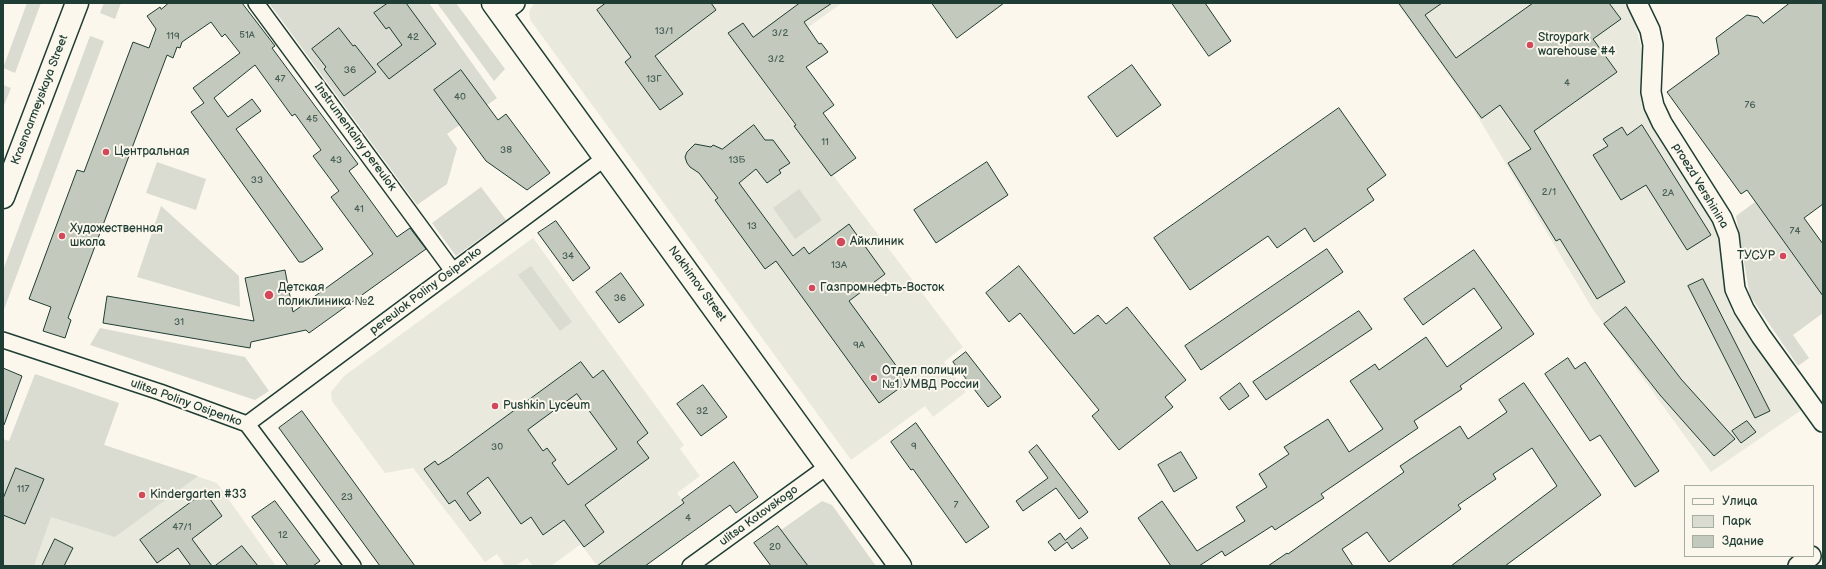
<!DOCTYPE html>
<html>
<head>
<meta charset="utf-8">
<style>
	body { margin:0 }
	#map { position:relative; width:1826px; height:569px; overflow:hidden; background:#fbf7ec; font-family:"Balsamiq Sans",sans-serif }
	canvas { display:block }
	.frame { position:absolute; inset:0; border:4px solid #1f3d34; pointer-events:none }
	.legend { position:absolute; left:1684px; top:485px; width:130px; height:72px; box-sizing:border-box; background:#fbf7ec; border:1px solid #a3ada2; margin:0; padding:5px 7px; list-style:none; font-size:12px; color:#1f3d34 }
	.legend li { display:flex; align-items:center; gap:8px; height:20px }
	.legend b { width:20px; border:1px solid #a3ada2 }
</style>
</head>
<body>
<div id="map">
<canvas width="1826" height="569"></canvas>
<div class="frame"></div>
<ul class="legend">
<li><b style="height:5px;background:#fbf7ec"></b>Улица</li>
<li><b style="height:11px;background:#dbdcd1"></b>Парк</li>
<li><b style="height:11px;background:#c4c9be"></b>Здание</li>
</ul>
</div>
<script>
const ctx = document.querySelector('canvas').getContext('2d');
ctx.lineJoin = 'round';
function paint(path, color) { ctx.fillStyle = color; ctx.fill(path, 'evenodd'); }
function stroke(path, color, width, dash) { ctx.strokeStyle = color; ctx.lineWidth = width; ctx.lineCap = dash ? 'butt' : 'round'; ctx.setLineDash(dash || []); ctx.stroke(path); }
function label(font, color, halo, rows, align = 'center') {
  ctx.font = font + ' "Balsamiq Sans",sans-serif'; ctx.lineWidth = 4; ctx.setLineDash([]); ctx.textBaseline = 'middle'; ctx.strokeStyle = halo; ctx.fillStyle = color; for (const [text, x, y, turn = 0] of rows) {
    ctx.save(); ctx.translate(x, y); ctx.rotate((+turn || 0) * Math.PI / 180); ctx.textAlign = isNaN(turn) ? turn : align; if (halo) ctx.strokeText(text, 0, 0); ctx.fillText(text, 0, 0); ctx.restore();
  }
}
paint(new Path2D(`
	M535,3H842L753,67L831,176L833,175L963,347L944,362L966,392L933,417L925,406L851,460L531,21L529,14L530,9Z
	M1397,3H1629L1642,50V102L1649,121L1717,227L1721,238L1724,260L1725,287L1732,311L1803,409L1711,472L1592,308L1472,107Z
	M533,238L684,445L680,449L700,476L677,493L684,503L597,566L581,544L551,566H533L527,558L516,566H505L497,554L485,562L413,468L385,473L332,401L331,392L344,376Z
	M78,436L217,483L276,566H34Z`), '#eae9de');
paint(new Path2D(`
	M27,3H41L15,73L3,68Z
	M104,3H121L115,19L100,13Z
	M269,3H429L497,98L447,134L457,148L447,184L417,205Z
	M437,3H456L505,69L494,81Z
	M90,36L104,41L3,312V270Z
	M3,85L11,88L3,108Z
	M157,162L206,179L196,210L146,193Z
	M481,187L506,220L456,256L432,223Z
	M799,189L822,220L795,239L773,208Z
	M1755,202L1823,296V313L1793,335L1809,358L1798,366L1750,296L1736,216Z
	M161,206L239,276L240,307L137,277Z
	M531,266L572,322L560,331L518,275Z
	M100,328L245,357L269,391L255,400L90,345Z
	M35,374L119,403L104,445L198,476L115,537L51,517L34,566H3V439L9,441Z
	M822,501L832,505L876,566H808L781,530Z`), '#dbdcd1');
const building = new Path2D(`
	M169,3H242L275,46L272,48L358,164L349,171L397,237L410,228L426,249L309,333L306,330L251,342L250,348L103,323L107,296L254,321L245,278L285,270L293,312L373,254L331,197L339,191L313,156L321,150L295,114L292,116L255,65L214,98L228,117L252,99L261,111L236,129L323,249L303,262H299L191,112L204,103L193,88L240,53L225,34L222,37L211,22L182,42L180,48L177,47L173,58L167,55L68,318L71,320L65,338L43,331L51,307L29,299L77,170L84,172L133,42L149,48L156,29L147,16L160,7L161,9Z
	M388,3H406L436,44L389,79L377,64L402,45L389,27L386,29L374,13Z
	M606,3H711L716,10L655,56L683,94L660,110L625,62L631,57L597,10Z
	M800,3H832L804,22L819,44L821,43L828,52L806,67L834,105L823,113L856,158L831,176L794,126L796,125L728,33L743,23L753,37Z
	M932,3H1004L957,38Z
	M1172,3H1205L1231,41L1209,56Z
	M1399,3H1442L1425,15L1456,58L1533,3H1609L1621,19L1593,39L1617,72L1534,131L1625,282L1597,299L1560,239L1556,241L1508,163L1531,149L1500,105L1482,118Z
	M1790,3H1823V204L1804,218L1823,244V296L1747,190L1741,194L1667,92L1719,54L1716,38L1747,15L1758,17L1763,23Z
	M339,28L353,46L355,45L376,72L344,96L324,69L326,67L312,49Z
	M1132,65L1161,105L1117,137L1088,97Z
	M461,70L498,120L506,114L550,173L527,190L486,161L434,90Z
	M1339,108L1386,175L1367,189L1374,200L1314,242L1305,228L1277,248L1268,236L1190,290L1154,238Z
	M754,125L765,140H773L790,163L779,170L781,173L767,183L756,169L739,183L793,256L804,247L809,254L849,224L885,274L849,301L908,382L879,403L776,261L765,269L715,200L718,198L699,173L690,167L687,163L685,157L687,152L695,144L711,147L713,145L722,149Z
	M1642,125L1711,235L1687,250L1646,185L1621,200L1593,155L1608,146L1603,139L1622,127L1627,135Z
	M987,162L1008,195L936,243L914,210Z
	M556,221L590,268L573,281L538,233Z
	M1327,249L1343,272L1201,370L1185,346Z
	M1474,250L1534,334L1460,386L1462,389L1414,421L1418,428L1321,494L1324,498L1275,530L1272,526L1225,556L1222,551L1199,566H1171L1138,518L1162,501L1197,551L1245,521L1236,507L1267,487L1259,474L1289,454L1284,447L1328,419L1349,452L1383,429L1350,381L1375,364L1379,370L1426,337L1447,367L1502,328L1474,288L1423,325L1404,299Z
	M1019,266L1074,334L1098,315L1106,324L1127,307L1186,380L1165,397L1173,407L1119,450L1092,416L1099,410L1020,313L1009,322L986,293Z
	M621,273L644,305L619,323L596,292Z
	M1703,279L1770,411L1755,418L1688,286Z
	M1626,307L1681,379L1735,439L1714,456L1660,395L1604,324Z
	M1359,311L1372,329L1266,400L1253,382Z
	M966,352L1001,397L988,407L953,362Z
	M1568,358L1575,369L1585,362L1659,471L1635,487L1600,435L1590,441L1545,374Z
	M581,362L593,378L603,370L648,433L637,442L649,458L585,505L604,532L584,547L564,520L543,535L531,517L521,524L488,477L467,493L481,513L470,521L455,500L449,504L424,469L435,461L438,465L449,458ZM577,394L617,449L568,485L552,463L556,460L547,448L543,451L528,430Z
	M3,368L22,376L4,425H3Z
	M1240,383L1249,396L1229,410L1220,398Z
	M1524,383L1601,495L1505,566H1451L1557,486L1532,448L1493,474L1496,479L1458,505L1461,509L1389,562L1367,532L1342,549L1353,566H1268L1287,553L1288,554L1404,472L1400,466L1460,426L1468,439L1507,412L1499,400Z
	M703,385L727,417L701,436L677,404Z
	M302,411L415,566H380L279,428Z
	M1747,421L1756,432L1741,443L1732,431Z
	M916,423L989,527L966,543L913,469L911,470L891,442Z
	M1037,445L1088,512L1079,519L1056,488L1023,511L1016,501L1048,478L1029,452Z
	M1181,452L1197,478L1174,492L1158,465Z
	M734,462L758,497L736,513L730,505L645,566H597L684,503L682,500Z
	M16,468L44,479L25,524L3,515V499Z
	M205,492L222,516L192,539L212,566H191L178,548L157,563L140,540Z
	M275,501L320,561L313,566H288L252,517Z
	M778,526L808,566H771L754,543Z
	M1081,528L1088,538L1072,549L1067,542L1055,551L1048,542L1060,533L1065,540Z
	M55,539L73,548L64,566H42Z
	M242,546L258,566H215Z`);
paint(building, '#c4c9be');
stroke(building, '#1f3d34', 1);
const minor = new Path2D(`
	M256,3L453,271
	M3,340L160,392L247,424L353,566
	M247,424L605,158
	M690,566L828,466`);
const tertiary = new Path2D(`
	M1637,3L1650,30L1653,45L1651,92L1654,106L1662,123L1722,218L1729,236L1735,289L1744,309L1761,336L1823,422
	M501,13L515,3
	M1798,566L1811,556`);
const secondary = new Path2D(`
	M3,197L77,3`);
const primary = new Path2D(`
	M493,3L900,566`);
stroke(minor, '#1f3d34', 18);
stroke(tertiary, '#1f3d34', 22);
stroke(secondary, '#1f3d34', 25);
stroke(primary, '#1f3d34', 25);
stroke(minor, '#fbf7ec', 15);
stroke(tertiary, '#fbf7ec', 19);
stroke(secondary, '#fbf7ec', 22);
stroke(primary, '#fbf7ec', 22);
for (const [x, y, r, color] of [
	[1530,45,4,"#d1495b"],
	[106,152,4,"#d1495b"],
	[62,236,4,"#d1495b"],
	[841,242,5,"#d1495b"],
	[1783,256,4,"#d1495b"],
	[812,288,4,"#d1495b"],
	[269,295,5,"#d1495b"],
	[874,378,4,"#d1495b"],
	[495,406,4,"#d1495b"],
	[142,495,4,"#d1495b"]
]) { const dot = new Path2D(); dot.arc(x, y, r, 0, 2 * Math.PI); ctx.fillStyle = color; ctx.fill(dot); stroke(dot, '#fbf7ec', 1.5); }
label('10px', '#486056', null, [
	["13/1",664,31],
	["3/2",780,33],
	["51А",247,35],
	["119",173,36],
	["42",413,37],
	["3/2",776,59],
	["36",350,70],
	["47",280,79],
	["13Г",654,79],
	["4",1567,83],
	["40",460,97],
	["76",1750,105],
	["45",312,119],
	["11",825,142],
	["38",506,150],
	["43",336,160],
	["13Б",737,160],
	["33",257,180],
	["2/1",1549,192],
	["2А",1668,193],
	["41",359,209],
	["13",752,226],
	["74",1795,231],
	["34",568,256],
	["13А",839,265],
	["36",620,298],
	["31",179,322],
	["9А",859,345],
	["32",702,411],
	["9",914,446],
	["30",497,447],
	["117",23,489],
	["23",347,497],
	["7",956,505],
	["4",688,518],
	["47/1",182,527],
	["12",283,535],
	["20",775,547]
]);
label('12px', '#1f3d34', '#fbf7ec', [
	["Stroypark",1538,38],
	["warehouse #4",1538,52],
	["Центральная",114,152],
	["Художественная",70,229],
	["школа",70,243],
	["Айклиник",850,242],
	["ТУСУР",1775,256,"right"],
	["Детская",278,288],
	["поликлиника №2",278,302],
	["Газпромнефть-Восток",820,288],
	["Отдел полиции",882,371],
	["№1 УМВД России",882,385],
	["Pushkin Lyceum",503,406],
	["Kindergarten #33",150,495]
], 'left');
label('12px', '#1f3d34', '#fbf7ec', [
	["Krasnoarmeyskaya Street",40,100,-69],
	["Instrumentalny pereulok",355,137,54],
	["proezd Vershinina",1700,186,59],
	["Nakhimov Street",697,284,54],
	["pereulok Poliny Osipenko",426,291,-37],
	["ulitsa Poliny Osipenko",186,403,20],
	["ulitsa Kotovskogo",759,516,-36]
]);
</script>
</body>
</html>
